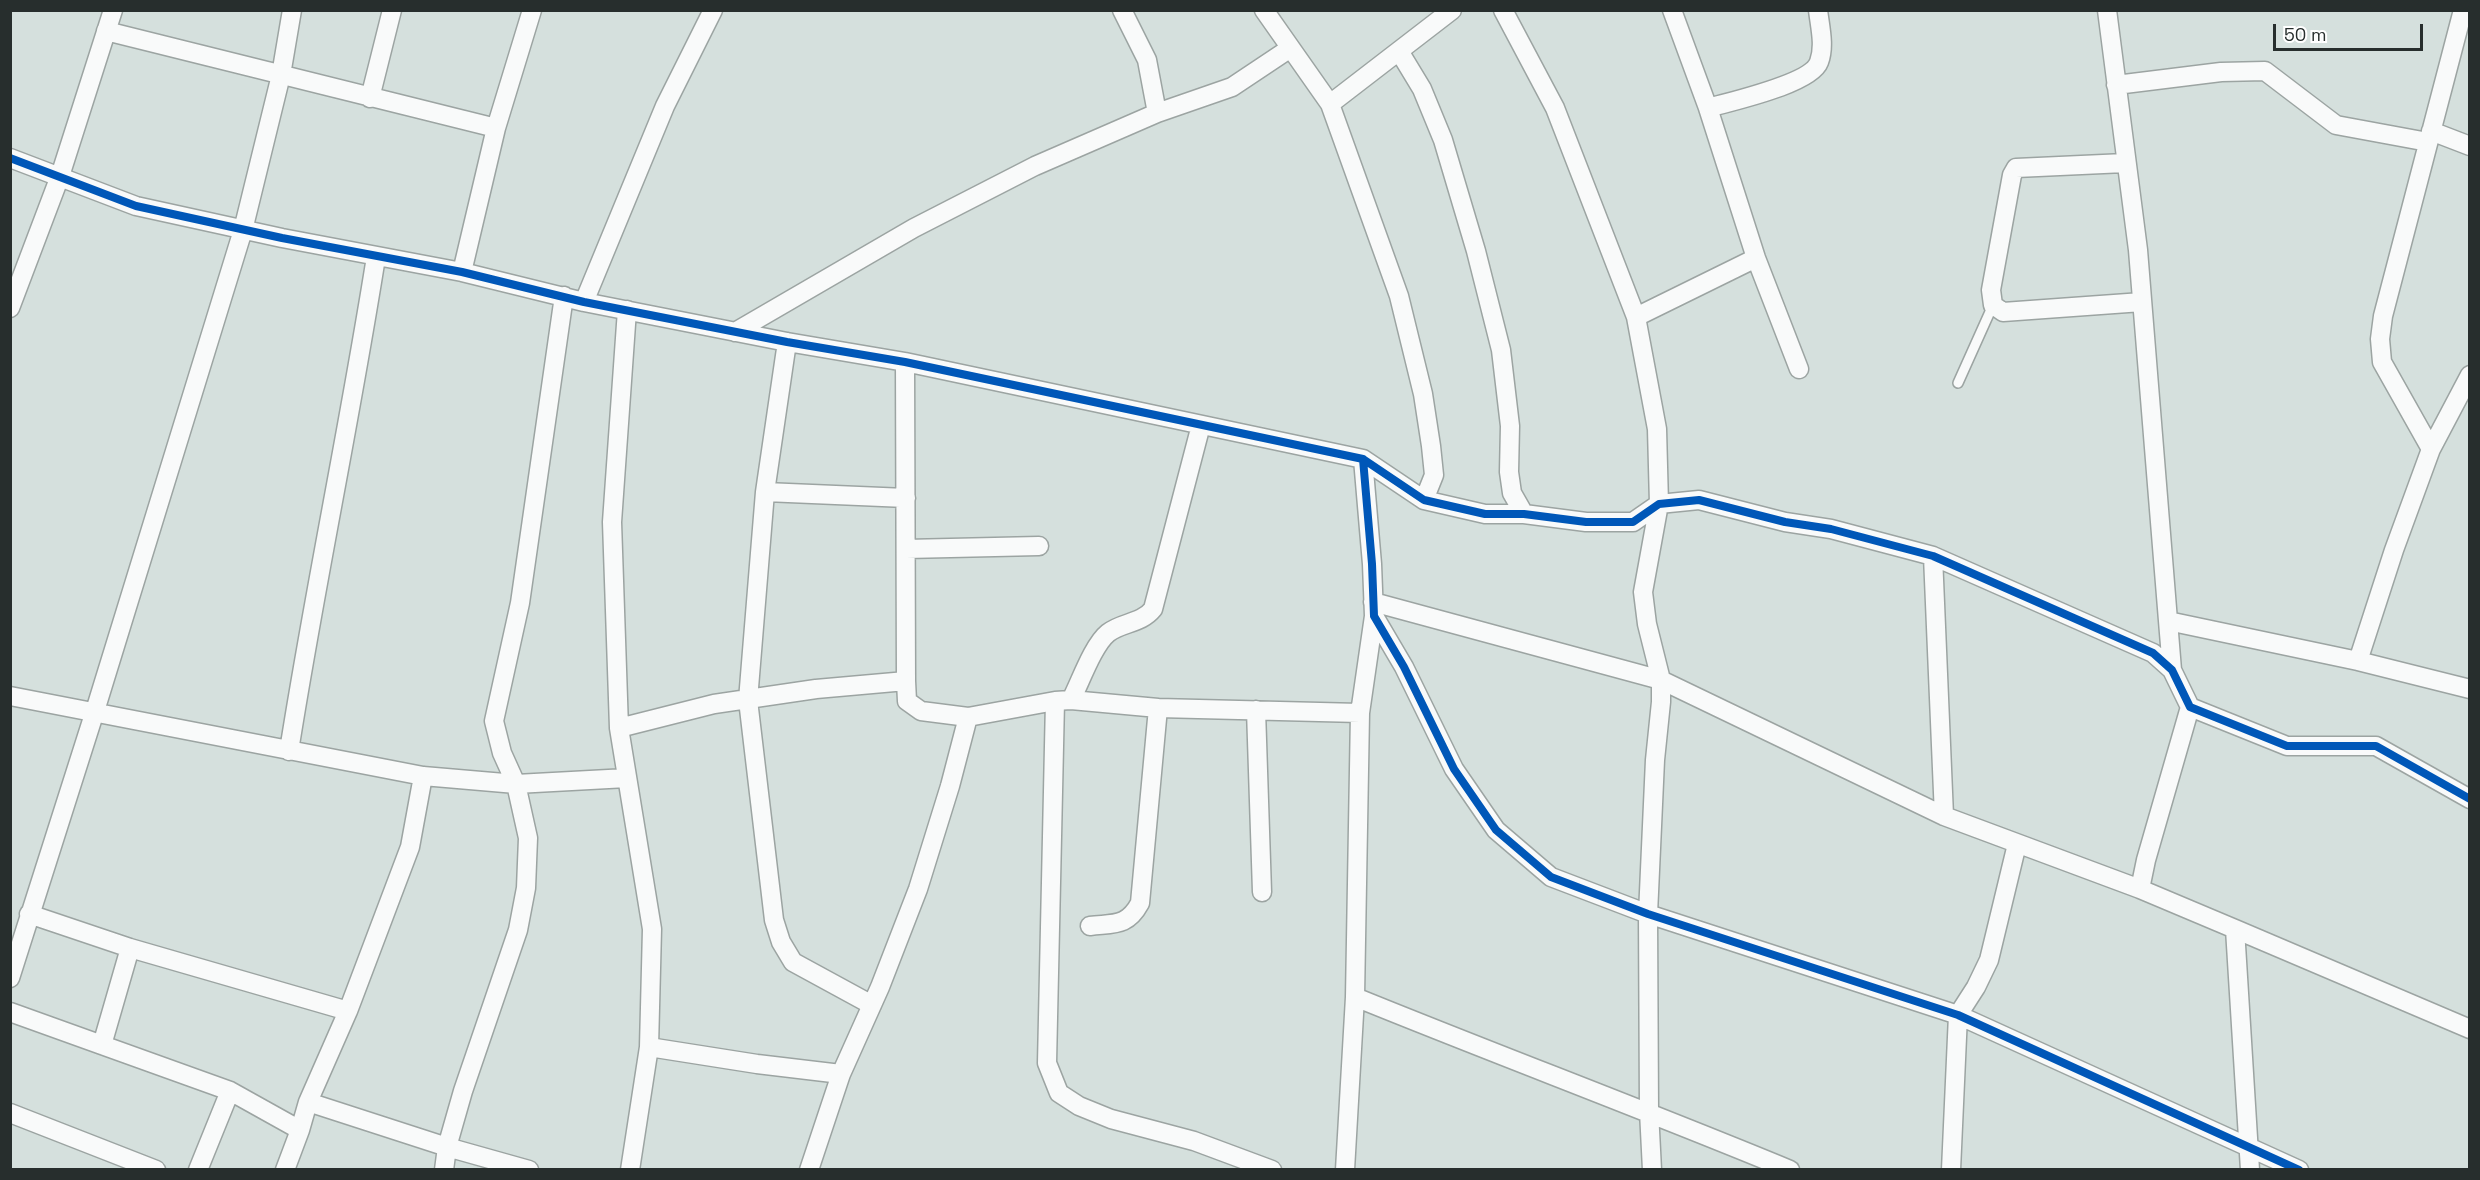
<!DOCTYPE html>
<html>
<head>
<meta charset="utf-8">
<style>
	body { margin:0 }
	#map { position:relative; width:2480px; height:1180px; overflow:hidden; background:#d5e0dd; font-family:"Space Grotesk",sans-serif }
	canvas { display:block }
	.frame { position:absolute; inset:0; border:12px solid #272e2d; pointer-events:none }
	.scale { position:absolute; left:2273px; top:24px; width:150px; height:27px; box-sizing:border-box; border:3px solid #272e2d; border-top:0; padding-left:8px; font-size:18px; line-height:21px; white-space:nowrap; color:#272e2d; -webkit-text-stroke:4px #fff; paint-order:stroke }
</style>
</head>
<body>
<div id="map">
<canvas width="2480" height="1180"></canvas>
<div class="frame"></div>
<div class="scale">50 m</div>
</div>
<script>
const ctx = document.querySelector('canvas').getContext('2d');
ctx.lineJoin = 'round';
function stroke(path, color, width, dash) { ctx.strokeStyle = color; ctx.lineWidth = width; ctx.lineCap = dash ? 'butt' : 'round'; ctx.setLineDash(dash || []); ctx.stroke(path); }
const lane = new Path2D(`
	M1958,383L1993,305`);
const street = new Path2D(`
	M1122,10L1147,60L1157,113
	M1264,10L1330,104L1399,296L1423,394L1431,446L1434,475L1424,500
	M1503,10L1555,108L1636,317L1657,429L1659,504L1643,592L1647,624L1661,680V702L1655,760L1648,914L1649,1111L1652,1170
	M1672,10L1708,108L1756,258L1799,369
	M2107,10L2138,250L2172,670
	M106,31L496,128
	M1399,51L1422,89L1443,140L1476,251L1501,350L1510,426L1509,472L1512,493L1524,514
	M2116,85L2221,72L2265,71L2336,125L2428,142
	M370,98L392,10
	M1330,104L1452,10
	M1708,108C1732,101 1811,84 1819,62C1825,46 1820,27 1818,10
	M2431,131L2470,146
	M10,158L136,206L282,238L462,272L584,302L787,342L905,362L1363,459L1424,500L1485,514H1524L1586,522H1633L1659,504L1699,500L1785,522L1831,529L1933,556L2153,653L2172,670L2190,707L2287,746H2376L2470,799
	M2125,163L2016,168L2012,175L1991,290L1993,305L2003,312L2142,302
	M462,272L496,128L532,10
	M584,302L665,106L713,10
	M10,308L60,176L113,10
	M627,310L612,522L619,728L652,929L649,1047L630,1170
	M1636,317L1756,258
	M735,332L914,228L1035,166L1157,113L1232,87L1289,49
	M787,342L765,492L748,700L774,920L781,942L793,962L872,1005
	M905,362L906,681L907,701L921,711L968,717L1055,701L1071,700L1158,708L1360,713
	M2431,449L2382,362L2380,339L2383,316L2463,10
	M1363,459L1372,564L1374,616L1404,667L1454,769L1496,830L1551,877L1648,914L1958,1015L2299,1170
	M765,492L906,498
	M906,549L1039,546
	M1933,556L1944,816
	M1373,602L1661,680L1944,816L2140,889
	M2168,621L2358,661L2470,689
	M2358,661L2394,550L2431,449L2470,375
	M10,696L423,776L516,784L627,778
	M1071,700C1080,683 1093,645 1108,633C1122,622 1141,624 1153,609L1201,425
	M1055,701L1047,1063L1059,1093L1079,1106L1111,1119L1194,1141L1272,1170
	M2190,707L2146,860L2140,889L2235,929L2250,1170
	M1256,710L1262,892
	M619,728L714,704L816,689L906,681
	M289,751C315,586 350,422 376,257
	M29,914L130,948L348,1011
	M1090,926C1114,923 1127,927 1140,903L1158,708
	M2235,929L2470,1029
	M10,978L95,711L243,230L281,75L292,10
	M1355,997C1500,1056 1645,1110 1790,1170
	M10,1012L230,1091L300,1130
	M102,1045L130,948
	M649,1047L757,1064L841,1074
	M308,1102L447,1147L529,1170
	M10,1113L156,1170
	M198,1170L230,1091
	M285,1170L300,1130L308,1102L348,1011L410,847L423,776
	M444,1170L447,1147L463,1091L518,930L526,888L528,838L516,784L502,753L494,721L520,603L564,296
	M809,1170L841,1074L880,987L918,889L950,786L968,717
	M1345,1170L1355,997L1360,713L1374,616
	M1951,1170L1958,1015L1976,987L1989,960L2017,844`);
stroke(lane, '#9ca4a2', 12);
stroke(street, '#9ca4a2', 21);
stroke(lane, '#f9fafa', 9);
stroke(street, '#f9fafa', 18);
stroke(new Path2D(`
	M10,158L136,206L282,238L462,272L584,302L787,342L905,362L1363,459L1424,500L1485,514H1524L1586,522H1633L1659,504L1699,500L1785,522L1831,529L1933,556L2153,653L2172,670L2190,707L2287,746H2376L2470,799
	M1363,459L1372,564L1374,616L1404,667L1454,769L1496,830L1551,877L1648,914L1958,1015L2299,1170`), '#0057b8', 8);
</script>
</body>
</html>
